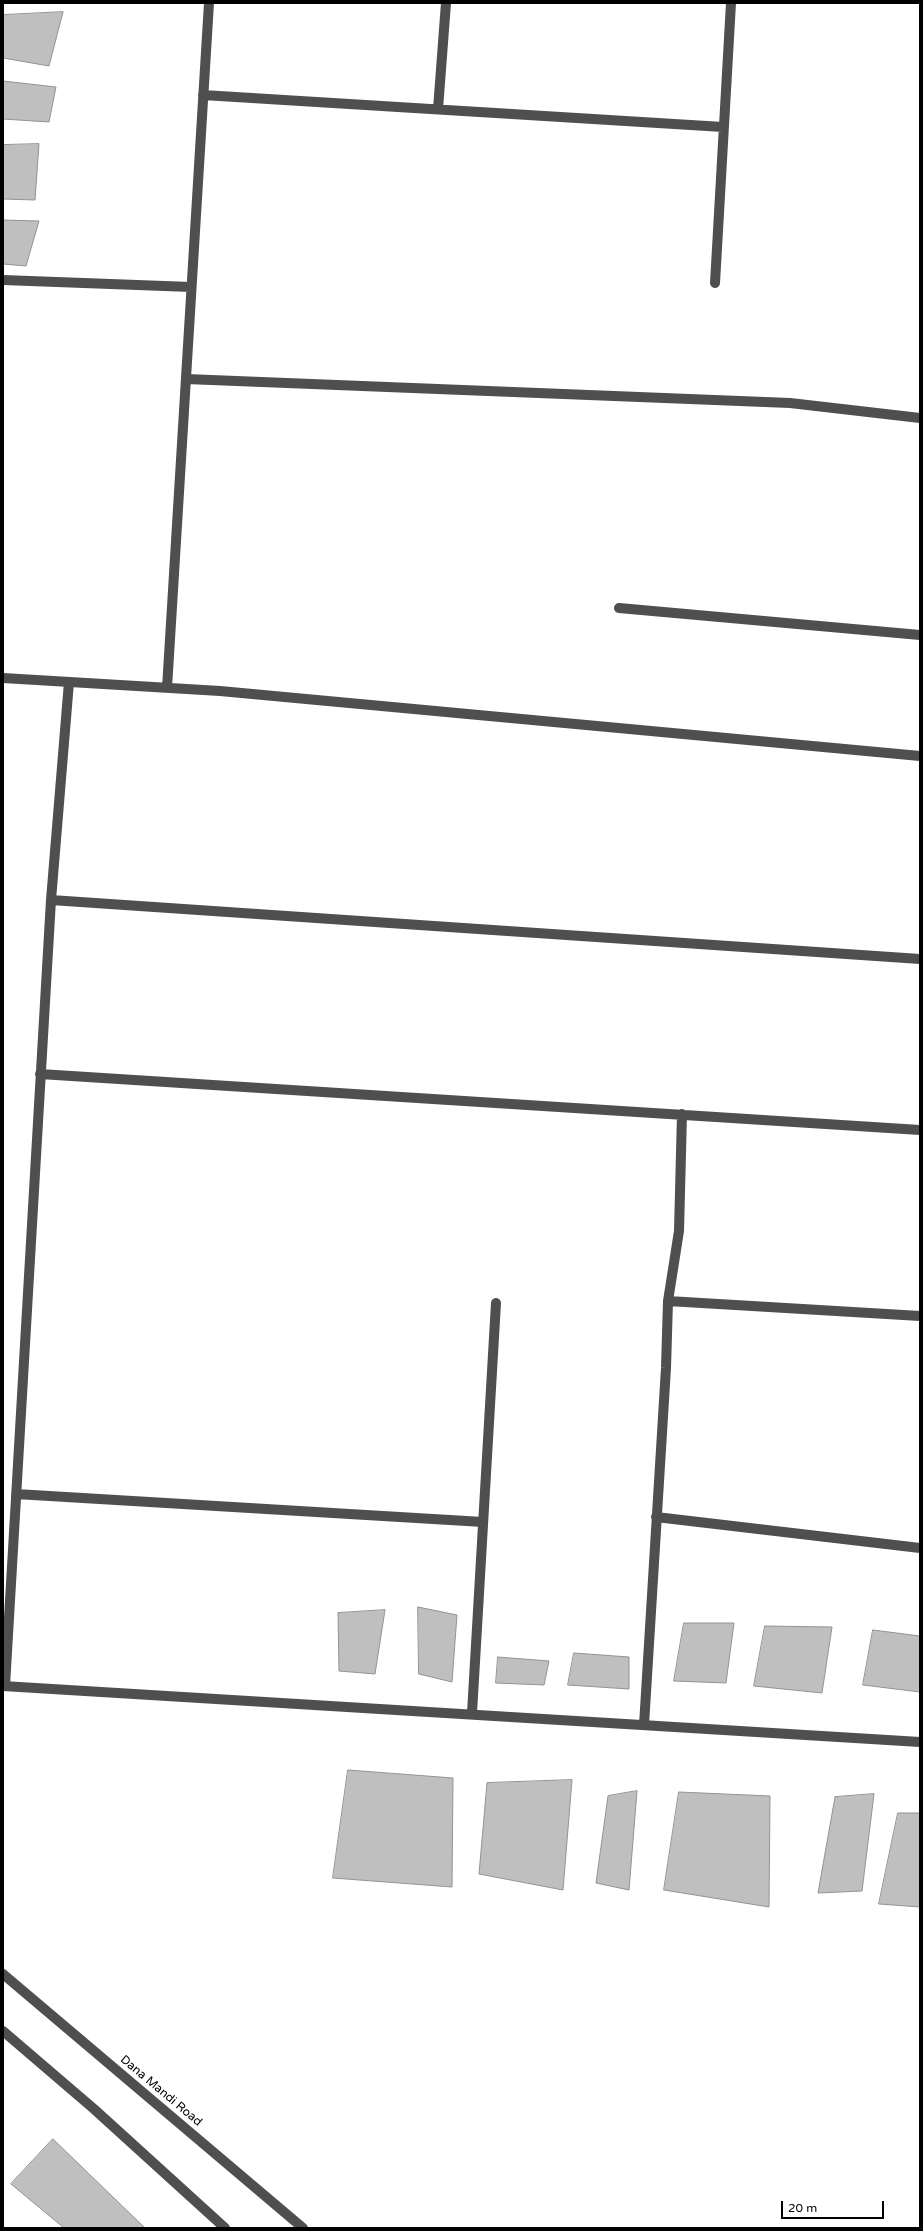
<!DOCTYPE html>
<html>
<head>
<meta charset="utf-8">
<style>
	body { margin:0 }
	#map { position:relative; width:923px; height:2231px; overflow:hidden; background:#fff; font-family:"Varela Round",sans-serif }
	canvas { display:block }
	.frame { position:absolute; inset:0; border:4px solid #000; pointer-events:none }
	.scale { position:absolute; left:781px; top:2201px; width:103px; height:18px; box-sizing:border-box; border:2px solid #000; border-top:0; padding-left:5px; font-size:12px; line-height:14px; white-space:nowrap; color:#000; -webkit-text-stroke:3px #fff; paint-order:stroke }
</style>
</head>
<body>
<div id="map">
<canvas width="923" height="2231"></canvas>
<div class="frame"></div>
<div class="scale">20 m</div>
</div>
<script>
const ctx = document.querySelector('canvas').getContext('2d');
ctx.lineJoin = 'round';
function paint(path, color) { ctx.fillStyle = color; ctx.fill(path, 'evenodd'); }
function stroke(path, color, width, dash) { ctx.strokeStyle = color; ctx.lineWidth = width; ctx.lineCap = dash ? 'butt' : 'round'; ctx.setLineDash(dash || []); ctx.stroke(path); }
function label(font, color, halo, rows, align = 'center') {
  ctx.font = font + ' "Varela Round",sans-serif'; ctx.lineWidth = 4; ctx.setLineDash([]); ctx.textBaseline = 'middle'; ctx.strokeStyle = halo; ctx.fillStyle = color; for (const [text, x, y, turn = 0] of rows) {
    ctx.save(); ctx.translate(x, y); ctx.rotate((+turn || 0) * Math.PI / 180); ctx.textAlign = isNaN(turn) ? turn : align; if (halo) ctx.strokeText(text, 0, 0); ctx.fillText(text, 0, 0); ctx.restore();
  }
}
const building = new Path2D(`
	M63,12L49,66L3,58V15Z
	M3,81L56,87L49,122L3,119Z
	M39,144L35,200L3,199V145Z
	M3,220L39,221L26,266L3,264Z
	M418,1607L457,1615L452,1682L419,1674Z
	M385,1610L375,1674L339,1671L338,1613Z
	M684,1623H734L726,1683L674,1681Z
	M765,1626L832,1627L822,1693L754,1686Z
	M873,1630L920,1636V1692L863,1685Z
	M574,1653L629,1657V1689L568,1685Z
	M498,1657L549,1661L544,1685L496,1683Z
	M348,1770L453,1778L452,1887L333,1878Z
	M572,1780L563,1890L479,1874L487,1783Z
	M637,1791L629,1890L596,1883L608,1796Z
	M679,1792L770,1796L769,1907L664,1890Z
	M874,1794L862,1891L818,1893L835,1797Z
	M898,1813H920V1907L879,1904Z
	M53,2139L145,2228H64L11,2184Z`);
paint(building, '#bfbfbf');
stroke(building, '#939393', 1);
stroke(new Path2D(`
	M203,95L723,127
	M438,109L446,3
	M3,280L191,287
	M715,283L731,3
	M186,379L790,403L920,418
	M619,608L920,635
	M3,678L220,691L920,756
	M69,682L51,900L920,959
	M167,688L209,3
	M40,1074L920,1130
	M668,1301L920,1316
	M16,1494L483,1522
	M656,1517L920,1548
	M3,1686L920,1742
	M5,1686L51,900
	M472,1713L496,1303
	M644,1725L666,1368L668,1301L679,1231L682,1114
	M3,1974L303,2228
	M3,2031L94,2109L225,2228`), '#4f4f4f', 10);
label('12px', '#000', '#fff', [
	["Dana Mandi Road",161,2091,40]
]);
</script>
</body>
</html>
